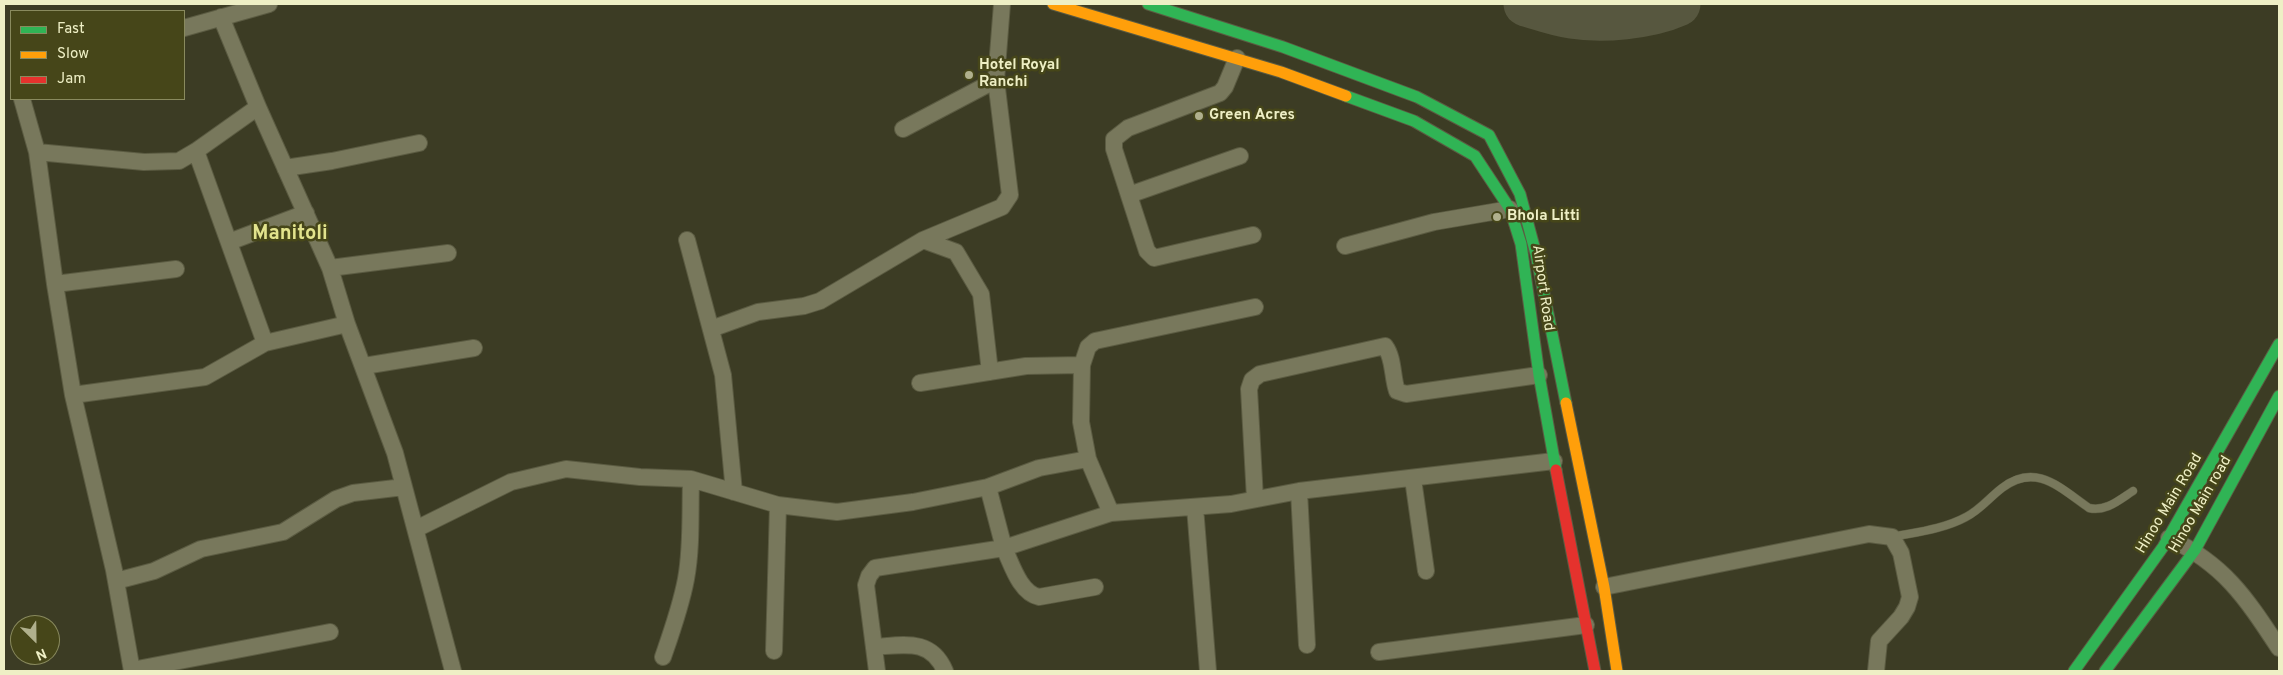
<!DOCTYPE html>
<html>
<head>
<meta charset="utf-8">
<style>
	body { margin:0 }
	#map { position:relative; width:2283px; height:675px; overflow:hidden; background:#3c3c24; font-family:Overpass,sans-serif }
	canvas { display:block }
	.frame { position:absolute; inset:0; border:5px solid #eeefc5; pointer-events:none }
	.legend { position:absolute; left:10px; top:10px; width:175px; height:90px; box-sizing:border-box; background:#464619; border:1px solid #898a5e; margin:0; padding:6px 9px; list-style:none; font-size:15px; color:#eeefc5 }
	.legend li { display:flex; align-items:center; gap:10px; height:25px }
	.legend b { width:25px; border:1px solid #898a5e }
	.north { position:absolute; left:10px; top:615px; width:50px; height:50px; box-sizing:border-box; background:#464619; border:1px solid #898a5e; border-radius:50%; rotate:157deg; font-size:14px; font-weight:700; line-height:20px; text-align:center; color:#eeefc5 }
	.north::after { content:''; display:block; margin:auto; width:18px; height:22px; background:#b0b08d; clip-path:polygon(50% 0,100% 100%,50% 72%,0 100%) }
</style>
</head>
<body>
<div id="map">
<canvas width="2283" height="675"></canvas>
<div class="frame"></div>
<ul class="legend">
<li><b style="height:6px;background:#30b455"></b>Fast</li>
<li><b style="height:6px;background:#ff9f0a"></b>Slow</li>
<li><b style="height:6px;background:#e5322d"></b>Jam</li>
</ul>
<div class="north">N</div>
</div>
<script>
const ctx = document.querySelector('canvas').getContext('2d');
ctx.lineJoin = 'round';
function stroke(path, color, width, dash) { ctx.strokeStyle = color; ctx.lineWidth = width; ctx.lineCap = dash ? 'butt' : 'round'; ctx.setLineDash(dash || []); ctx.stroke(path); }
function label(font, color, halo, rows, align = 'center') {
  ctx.font = font + ' Overpass,sans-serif'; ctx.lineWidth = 5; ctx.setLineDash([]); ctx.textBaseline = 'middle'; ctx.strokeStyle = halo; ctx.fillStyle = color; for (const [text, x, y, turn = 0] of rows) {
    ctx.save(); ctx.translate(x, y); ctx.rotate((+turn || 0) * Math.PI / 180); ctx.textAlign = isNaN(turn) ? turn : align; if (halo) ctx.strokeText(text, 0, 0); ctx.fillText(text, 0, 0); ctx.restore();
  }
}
stroke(new Path2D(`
	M1526,4C1540,8 1556,14 1571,16C1602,21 1649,17 1678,4`), '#57573f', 45);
const lane = new Path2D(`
	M1892,537C1917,532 1944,529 1966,517C1980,510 1990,497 2002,488C2036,462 2060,488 2089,508C2106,512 2119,500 2133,491`);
const street = new Path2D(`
	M221,17L258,107L330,268L347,324L395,453L453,671
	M184,28L269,4
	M1237,58L1225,87L1220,93L1128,128L1114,139V149L1147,251L1154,258L1253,235
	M22,99L37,152L55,284L73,395L114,570L132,671
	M903,129L996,80L1002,4
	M196,151L265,343
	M37,152L144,162L179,161L196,151L258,107
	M285,168L332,161L419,143
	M1129,195L1240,156
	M687,240L723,375L734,492
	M923,240L956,252L981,294L990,372
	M229,242L306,213
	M1345,246L1434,222L1510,209
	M330,268L448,253
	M55,284L176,269
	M711,329L758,312L804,306L820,301L923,240L1002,207L1010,195L996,80
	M364,366L474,348
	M920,383L1026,366L1082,365
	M73,395L205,377L265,343L347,324
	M1413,479L1426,571
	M988,487L1004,548L1111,513L1231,504L1299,491L1554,461
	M1299,491L1307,645
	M1255,499L1249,389L1252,380L1260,374L1385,346C1394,358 1392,377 1397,391L1406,394L1539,375
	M1195,507L1208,671
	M1111,513L1088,459L1081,422L1082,365L1088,347L1095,341L1255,307
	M416,529L511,482L566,469L640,477L691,479L778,505L837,512L913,502L988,487L1039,468L1088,459
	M2169,538C2225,565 2246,598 2279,648
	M116,581L154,571L201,549L283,532L336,499L353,493L404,487
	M1604,587L1869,534L1892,537L1901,553L1910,597L1907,607L1901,617L1879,641L1876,671
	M874,647C904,645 931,638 945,671
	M774,651L778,505
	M1379,652L1586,625
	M663,657C672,631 681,606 686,579C692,547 690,512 691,479
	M132,670L330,632
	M877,671L866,585L869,576L875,568L1004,548C1012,565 1020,593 1039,597L1095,587`);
const fast = new Path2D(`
	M1148,4L1283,47L1417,97L1489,135L1520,194L1536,254L1566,403
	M1346,96L1414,121L1475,156L1510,209L1521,244L1539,375L1556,470
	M2074,671L2163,547L2279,344
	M2105,671L2195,550L2279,396`);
const slow = new Path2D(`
	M1053,4L1281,72L1346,96
	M1566,403L1604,587L1617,671`);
const jam = new Path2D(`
	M1556,470L1595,671`);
stroke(lane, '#5b5b42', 9);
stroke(street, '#5b5b42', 18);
stroke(fast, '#5b5b42', 13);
stroke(slow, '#5b5b42', 13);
stroke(jam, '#5b5b42', 13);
stroke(lane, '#78785c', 8);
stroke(street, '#78785c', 16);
stroke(fast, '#30b455', 11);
stroke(slow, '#ff9f0a', 11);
stroke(jam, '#e5322d', 11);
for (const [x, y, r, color] of [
	[969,75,5,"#b0b08d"],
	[1199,116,5,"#b0b08d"],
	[1497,217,5,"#b0b08d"]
]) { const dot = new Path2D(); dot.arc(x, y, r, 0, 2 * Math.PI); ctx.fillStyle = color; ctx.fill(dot); stroke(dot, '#464619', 2); }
label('bold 15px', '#eeefc5', '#464619', [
	["Hotel Royal",979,66],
	["Ranchi",979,83],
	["Green Acres",1209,116],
	["Bhola Litti",1507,217]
], 'left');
label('15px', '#eeefc5', '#464619', [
	["Airport Road",1542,288,82],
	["Hinoo Main Road",2170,504,-59],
	["Hinoo Main road",2201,505,-60]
]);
label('bold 20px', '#e2e38d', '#464619', [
	["Manitoli",290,235]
]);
</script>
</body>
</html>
